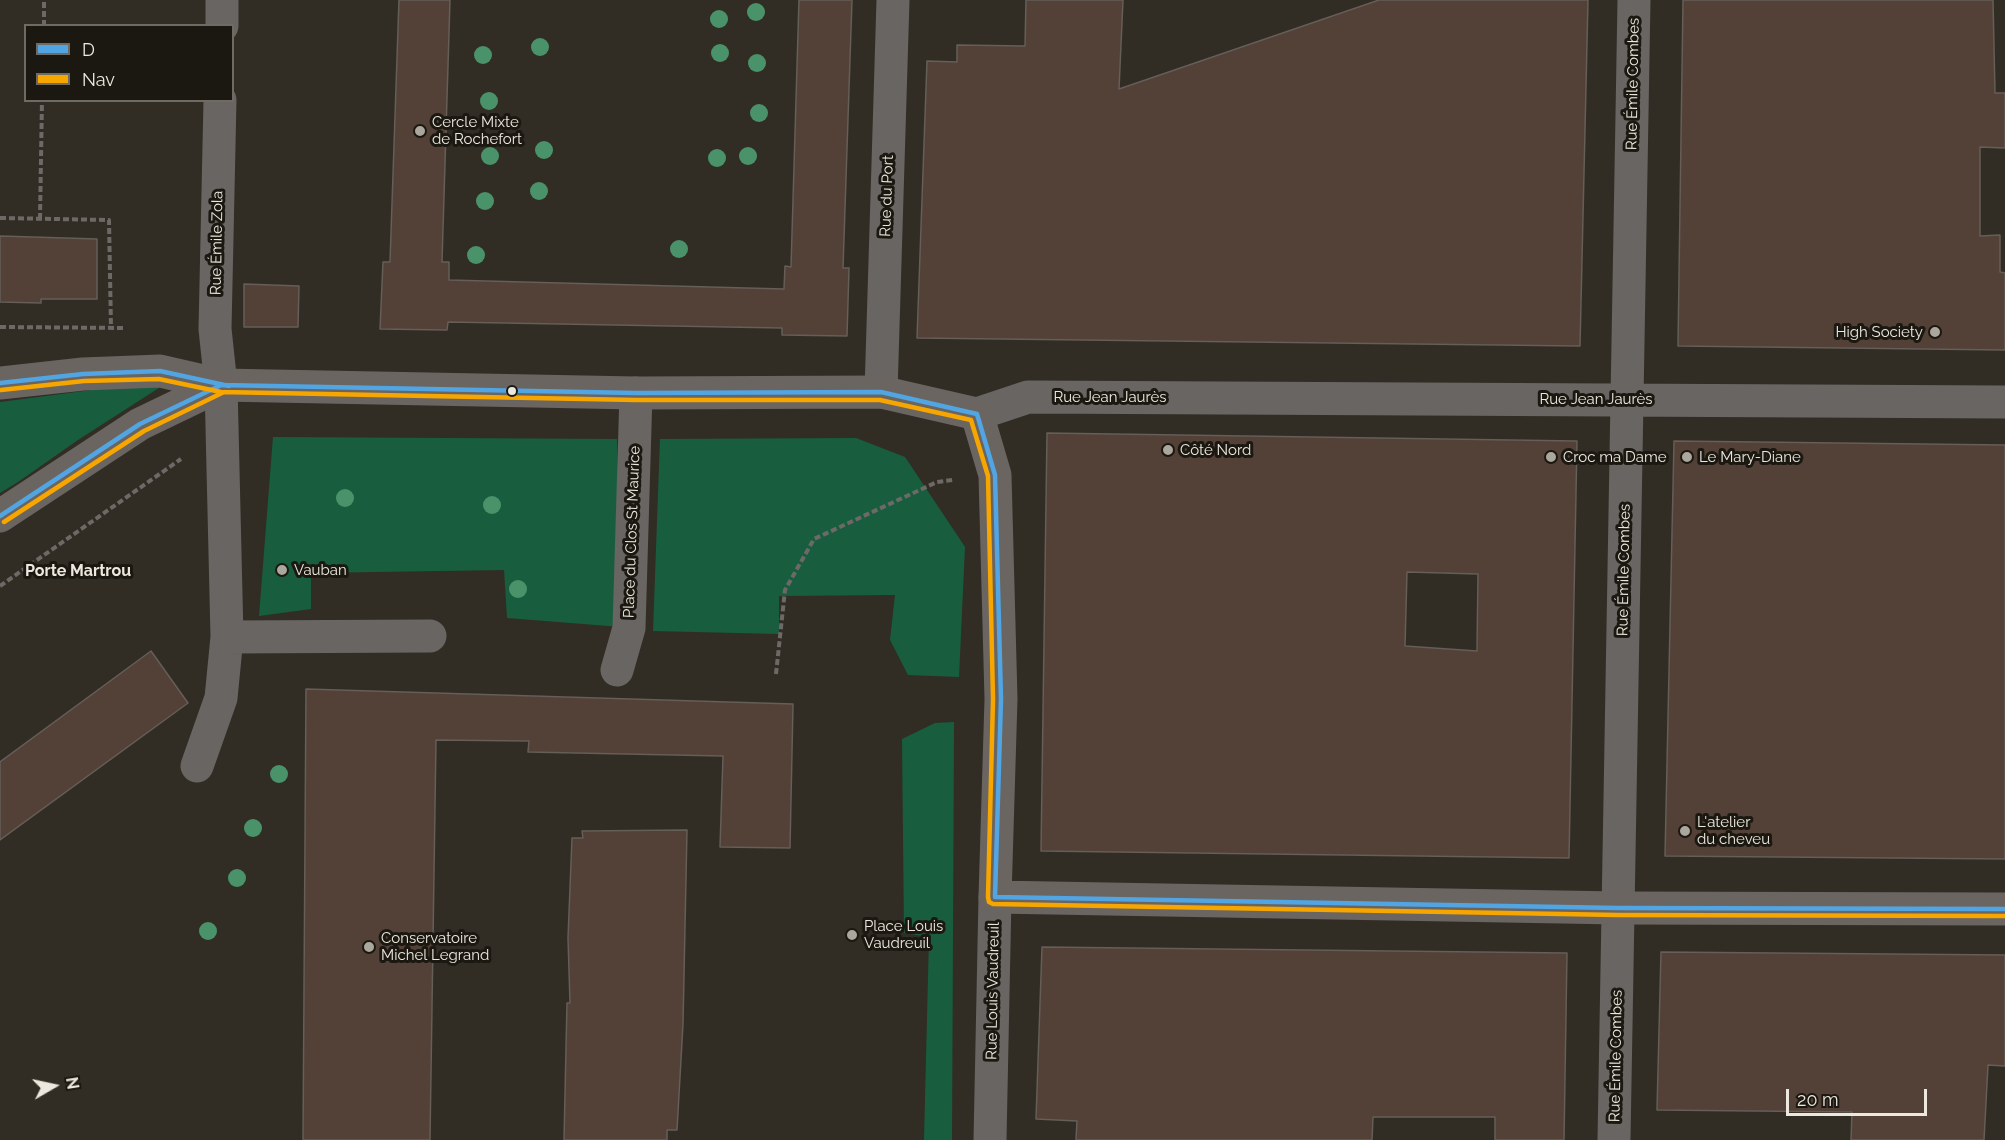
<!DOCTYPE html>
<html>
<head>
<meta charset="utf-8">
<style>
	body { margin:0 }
	#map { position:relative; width:2005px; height:1140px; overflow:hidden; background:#312d24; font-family:Raleway,sans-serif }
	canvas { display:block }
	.legend { position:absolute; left:24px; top:24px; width:210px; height:78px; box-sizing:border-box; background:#1b1811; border:2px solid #6f6b63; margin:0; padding:8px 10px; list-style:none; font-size:18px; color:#ece8de }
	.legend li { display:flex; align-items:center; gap:12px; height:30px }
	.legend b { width:30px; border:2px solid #6f6b63 }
	.north { position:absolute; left:24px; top:1056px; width:60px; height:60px; -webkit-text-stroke:4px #1b1811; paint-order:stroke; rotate:81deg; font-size:16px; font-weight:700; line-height:24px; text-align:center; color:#ece8de }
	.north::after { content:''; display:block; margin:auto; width:21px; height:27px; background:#ece8de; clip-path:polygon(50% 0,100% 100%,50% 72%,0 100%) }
	.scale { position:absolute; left:1786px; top:1089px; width:141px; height:27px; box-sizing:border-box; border:3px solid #ece8de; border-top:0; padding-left:8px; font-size:18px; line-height:21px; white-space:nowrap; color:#ece8de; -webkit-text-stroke:4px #1b1811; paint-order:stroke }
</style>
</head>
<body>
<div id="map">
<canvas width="2005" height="1140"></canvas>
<ul class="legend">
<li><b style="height:8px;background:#52a5e3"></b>D</li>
<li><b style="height:8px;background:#f7a600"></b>Nav</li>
</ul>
<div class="north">N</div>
<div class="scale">20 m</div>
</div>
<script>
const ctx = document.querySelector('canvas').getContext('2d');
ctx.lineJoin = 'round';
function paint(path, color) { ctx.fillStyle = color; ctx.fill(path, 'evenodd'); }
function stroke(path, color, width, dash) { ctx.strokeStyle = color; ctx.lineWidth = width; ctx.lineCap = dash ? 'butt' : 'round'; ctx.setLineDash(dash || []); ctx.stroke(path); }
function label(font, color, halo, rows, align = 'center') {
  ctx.font = font + ' Raleway,sans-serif'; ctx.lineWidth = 6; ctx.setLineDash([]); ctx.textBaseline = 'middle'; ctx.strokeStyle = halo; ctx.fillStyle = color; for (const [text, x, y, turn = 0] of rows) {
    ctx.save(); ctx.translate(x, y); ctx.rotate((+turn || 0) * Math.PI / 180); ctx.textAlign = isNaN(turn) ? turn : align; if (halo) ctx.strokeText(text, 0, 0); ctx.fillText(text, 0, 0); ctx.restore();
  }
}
paint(new Path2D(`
	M165,384L78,440L18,482L0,493V402L107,388Z
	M273,437L617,439L621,627L507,618L504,570L311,573V609L259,616Z
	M856,438L905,457L965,547L959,677L908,675L890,640L895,595L779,596V634L653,631L660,439Z
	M954,722L952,1140H924L929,937L904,933L902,739L935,723Z`), '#185e3e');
const building = new Path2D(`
	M399,0H450L442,262H449V280L784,289L785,266L791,267L799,0H852L843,268H849L847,336L782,335V328L448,322L447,330L380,329L383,262H390Z
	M1026,0H1123L1119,89L1379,0H1588L1580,346L917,338L927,61L957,62V45L1025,46Z
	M1683,0H1993L1995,93H2005V148L1980,147V236L2000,235V272L2005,273V350L1678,346Z
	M0,236L97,239V299H41V303L0,302Z
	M244,284L299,286L298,327H244Z
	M1047,433L1577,441L1569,858L1041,851ZM1407,572L1478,574L1477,651L1405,646Z
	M1674,441L2005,445V859L1665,856Z
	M151,651L188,703L0,840V762Z
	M306,689L793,704L790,848L720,847L723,756L528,752L529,741L436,740L430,1140H303Z
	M687,830L683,1024L677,1130H667V1140H564L567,1003H570L568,938L572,838H583L582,831Z
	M1042,947L1567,953L1564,1140H1495V1117H1373L1372,1140H1076L1077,1121L1036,1119Z
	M1661,952L2005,955V1066L1988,1065L1984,1140H1851L1852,1112L1657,1110Z`);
paint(building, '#534037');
stroke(building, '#655e59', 1.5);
stroke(new Path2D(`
	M44,26V0
	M0,218L109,220L111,328
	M40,219L42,100
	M0,327L125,328
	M0,586L181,459
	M776,674L785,590L814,539L937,482L953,480`), '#6d6966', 4, [6, 3]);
stroke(new Path2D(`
	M222,26V0
	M881,392L893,0
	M977,414L1028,397L2005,402
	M227,637L430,636
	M617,670L629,628L636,393
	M197,766L221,698L227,637L221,385L215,329L220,100
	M990,1140L995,897
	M1614,1140L1634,0`), '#686563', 33);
stroke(new Path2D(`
	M0,383L83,374L160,371L221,385L636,393L881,392L977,414L995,475L1001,699L995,897L1618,908L2005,909
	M0,516L140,424L221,385`), '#6a6560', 33);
stroke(new Path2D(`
	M0,383L83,374L160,371L229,386
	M977,414L995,475L1001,699L995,897
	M0,516L140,424L221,385L636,393L881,392L977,414
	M995,897L1618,908L2005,909`), '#52a5e3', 4.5);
stroke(new Path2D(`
	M1,390L84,381L159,379L221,392L636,400H880L971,420L988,476L993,699L988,897L989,902L993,904L1618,915L2005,916
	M4,522L144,431L224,392`), '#f7a600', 4.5);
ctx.fillStyle = '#4a936a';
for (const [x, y] of [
	[756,12],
	[719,19],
	[540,47],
	[720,53],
	[483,55],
	[757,63],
	[489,101],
	[759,113],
	[544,150],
	[490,156],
	[748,156],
	[717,158],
	[539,191],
	[485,201],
	[679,249],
	[476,255],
	[345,498],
	[492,505],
	[518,589],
	[279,774],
	[253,828],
	[237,878],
	[208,931]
]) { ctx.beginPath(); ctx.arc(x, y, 9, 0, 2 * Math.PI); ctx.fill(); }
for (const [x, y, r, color] of [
	[420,131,6,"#aba79d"],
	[1935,332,6,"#aba79d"],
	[512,391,5,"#ece8de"],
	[1168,450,6,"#aba79d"],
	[1551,457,6,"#aba79d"],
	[1687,457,6,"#aba79d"],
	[282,570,6,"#aba79d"],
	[1685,831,6,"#aba79d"],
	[852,935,6,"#aba79d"],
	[369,947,6,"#aba79d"]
]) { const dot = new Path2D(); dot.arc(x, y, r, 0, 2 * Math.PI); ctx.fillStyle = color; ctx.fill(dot); stroke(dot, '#1b1811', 2); }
label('15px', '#ece8de', '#1b1811', [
	["Rue Émile Combes",1633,84,-89],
	["Rue du Port",887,196,-88],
	["Rue Émile Zola",217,243,-89],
	["Rue Jean Jaurès",1110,397],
	["Rue Jean Jaurès",1596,399],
	["Place du Clos St Maurice",632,532,-88],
	["Rue Émile Combes",1624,570,-89],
	["Rue Louis Vaudreuil",993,991,-89],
	["Rue Émile Combes",1616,1056,-89]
]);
label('15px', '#ece8de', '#1b1811', [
	["Cercle Mixte",432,122],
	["de Rochefort",432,139],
	["High Society",1923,332,"right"],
	["Côté Nord",1180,450],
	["Croc ma Dame",1563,457],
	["Le Mary-Diane",1699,457],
	["Vauban",294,570],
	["L'atelier",1697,822],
	["du cheveu",1697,839],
	["Place Louis",864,926],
	["Vaudreuil",864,943],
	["Conservatoire",381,938],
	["Michel Legrand",381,955]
], 'left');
label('bold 16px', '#ece8de', '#1b1811', [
	["Porte Martrou",78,571]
]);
</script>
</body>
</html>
